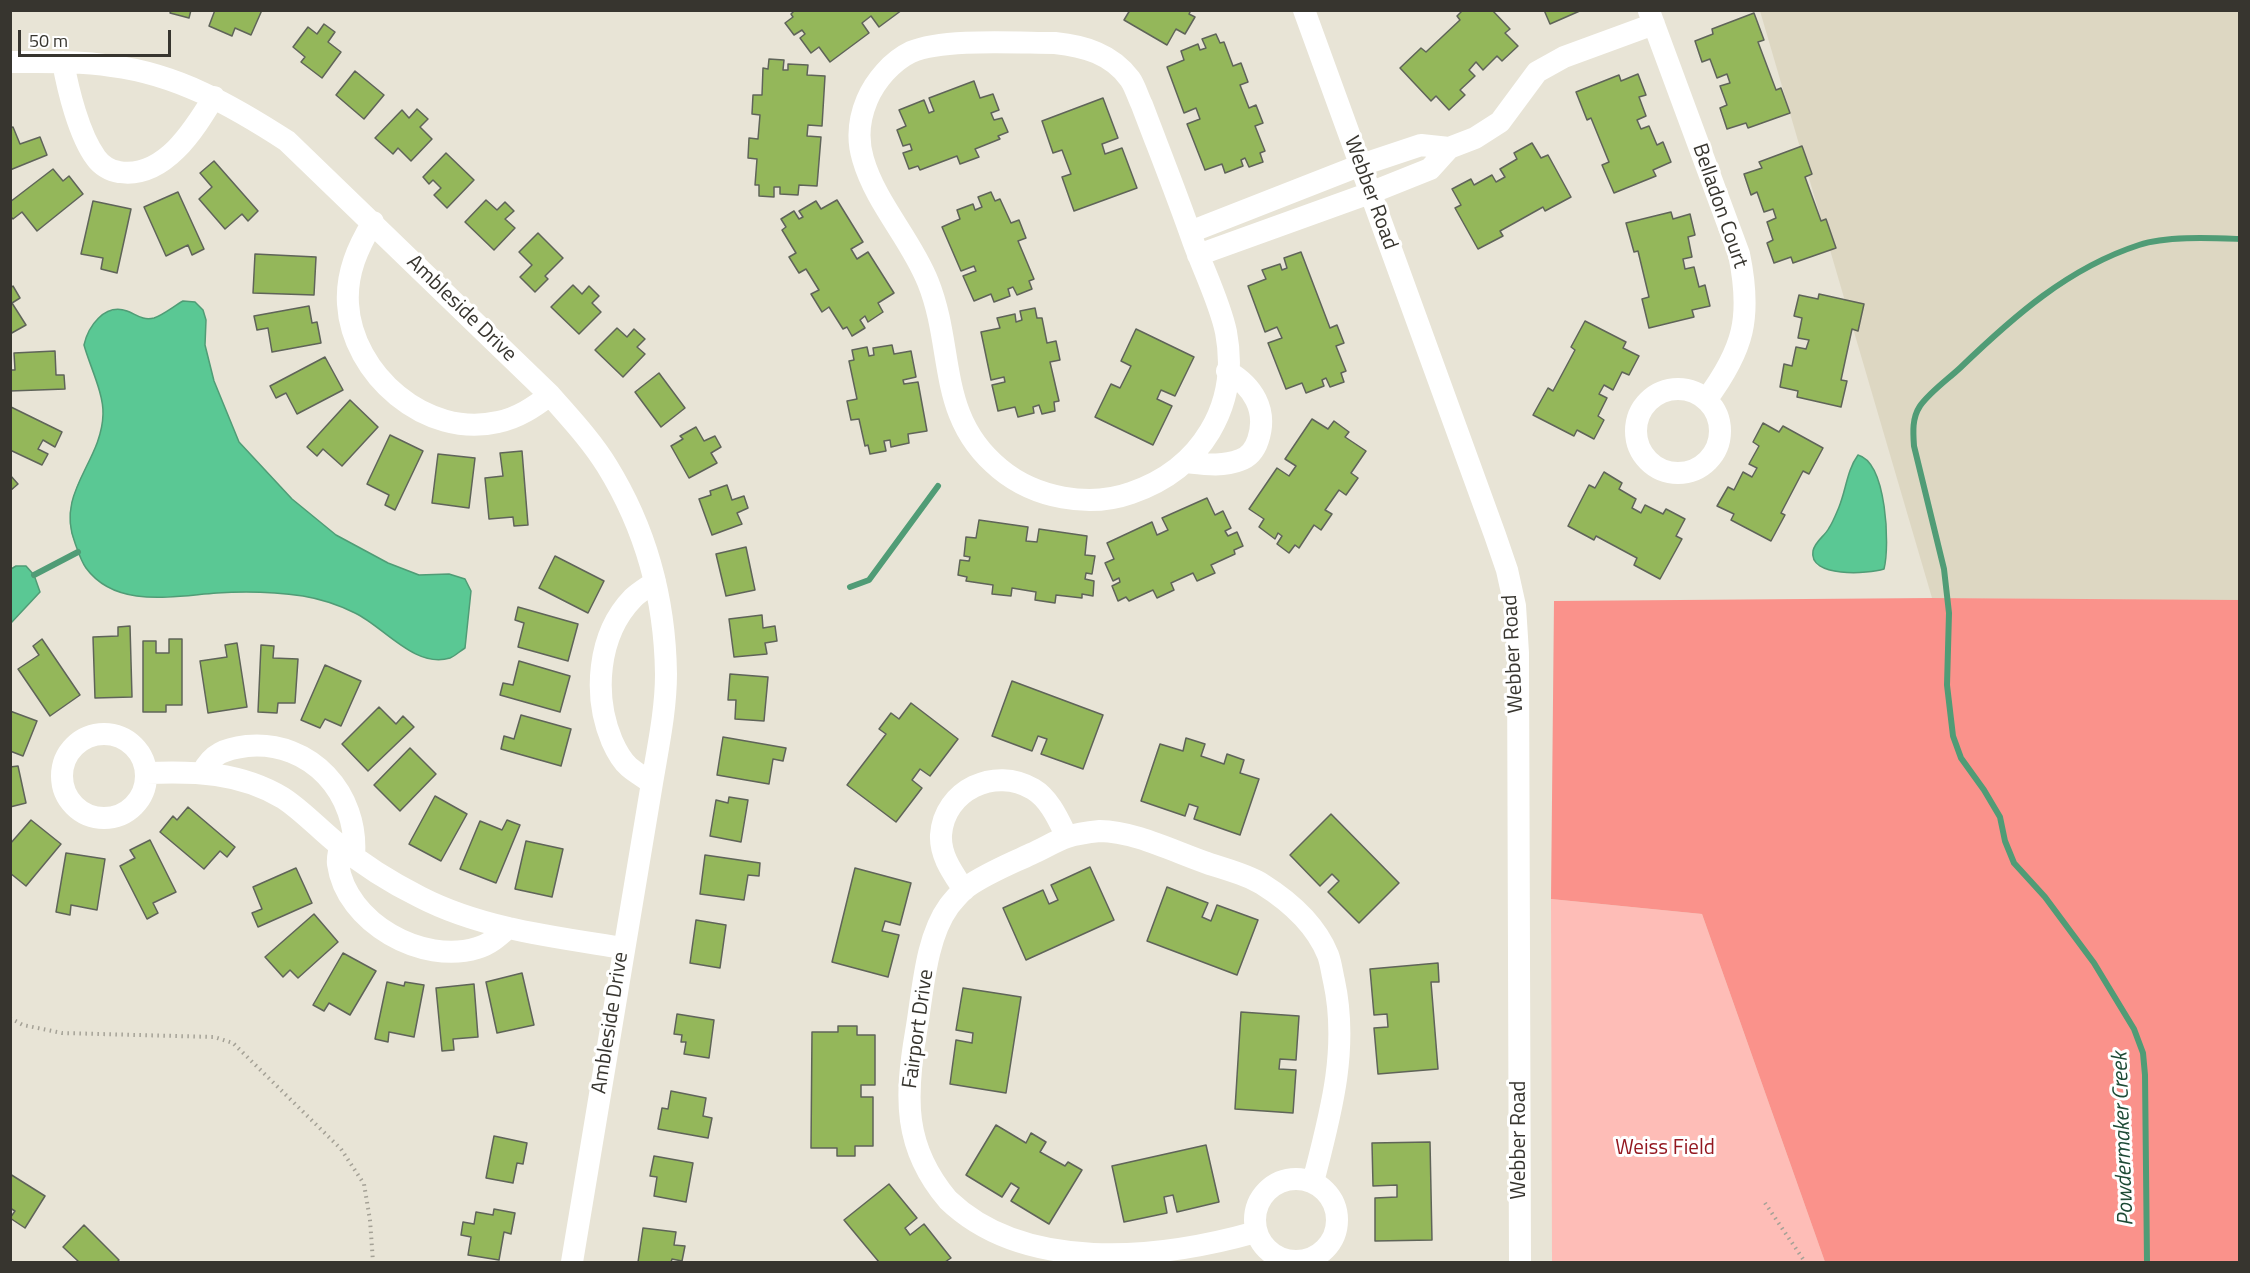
<!DOCTYPE html>
<html>
<head>
<meta charset="utf-8">
<style>
	body { margin:0 }
	#map { position:relative; width:2250px; height:1273px; overflow:hidden; background:#e8e4d6; font-family:"Titillium Web",sans-serif }
	canvas { display:block }
	.frame { position:absolute; inset:0; border:12px solid #37352f; pointer-events:none }
	.scale { position:absolute; left:18px; top:30px; width:153px; height:27px; box-sizing:border-box; border:3px solid #37352f; border-top:0; padding-left:8px; font-size:18px; line-height:21px; white-space:nowrap; color:#37352f; -webkit-text-stroke:4px #fff; paint-order:stroke }
</style>
</head>
<body>
<div id="map">
<canvas width="2250" height="1273"></canvas>
<div class="frame"></div>
<div class="scale">50 m</div>
</div>
<script>
const ctx = document.querySelector('canvas').getContext('2d');
ctx.lineJoin = 'round';
function paint(path, color) { ctx.fillStyle = color; ctx.fill(path, 'evenodd'); }
function stroke(path, color, width, dash) { ctx.strokeStyle = color; ctx.lineWidth = width; ctx.lineCap = dash ? 'butt' : 'round'; ctx.setLineDash(dash || []); ctx.stroke(path); }
function label(font, color, halo, rows, align = 'center') {
  ctx.font = font + ' "Titillium Web",sans-serif'; ctx.lineWidth = 6; ctx.setLineDash([]); ctx.textBaseline = 'middle'; ctx.strokeStyle = halo; ctx.fillStyle = color; for (const [text, x, y, turn = 0] of rows) {
    ctx.save(); ctx.translate(x, y); ctx.rotate((+turn || 0) * Math.PI / 180); ctx.textAlign = isNaN(turn) ? turn : align; if (halo) ctx.strokeText(text, 0, 0); ctx.fillText(text, 0, 0); ctx.restore();
  }
}
paint(new Path2D(`
	M1760,11H2239V601L1932,598Z`), '#ddd7c2');
paint(new Path2D(`
	M1551,899L1702,914L1825,1262H1552Z`), '#febdb7');
paint(new Path2D(`
	M1932,598L2239,600V1262H1825L1702,914L1551,899L1554,601Z`), '#fa928b');
const water = new Path2D(`
	M183,301L195,302L203,310L206,320L205,345L214,381L239,442L292,499L336,535L388,563L419,575L449,574L465,579L471,591L465,648C460,651 455,656 450,658C415,669 383,626 355,613C339,605 321,599 303,596C275,592 246,591 217,593C174,596 116,609 86,568C81,561 78,551 75,543C55,492 102,462 103,414C104,394 89,364 84,345C88,327 104,303 127,311C136,314 142,321 154,318C163,315 174,306 183,301Z
	M1858,455C1887,463 1890,546 1884,569C1869,574 1808,578 1813,551C1815,541 1825,536 1829,528C1833,522 1836,514 1839,507C1846,490 1847,470 1858,455Z
	M16,566H26L34,575L40,592L11,623V569Z`);
paint(water, '#5ac894');
stroke(water, '#509c76', 1.5);
stroke(new Path2D(`
	M34,575L78,552
	M850,587L869,580L938,486
	M2147,1262L2145,1075L2143,1053L2134,1029L2094,963L2045,897L2014,863L2005,841L2000,817L1984,790L1961,758L1953,736L1947,685L1949,613L1944,569L1914,446C1913,432 1912,418 1920,406C1930,392 1947,380 1960,368C2013,317 2068,268 2139,245C2166,236 2211,238 2240,239`), '#509c76', 6);
const building = new Path2D(`
	M171,10H191L189,18L170,13Z
	M215,10H262L251,35L235,28L232,36L209,26Z
	M795,10H902L879,27L871,16L862,23L869,33L830,62L819,47L811,53L800,38L805,34L802,30L794,35L785,23L793,17L791,14Z
	M1130,10H1191L1189,14L1195,17L1185,34L1176,29L1167,45L1124,20Z
	M1463,10H1492L1510,29L1505,33L1518,46L1502,61L1497,56L1483,70L1476,62L1469,70L1475,76L1460,90L1465,95L1449,110L1436,96L1431,101L1400,68L1421,48L1426,52L1460,20L1457,16Z
	M1544,10H1582L1550,24Z
	M1754,13L1764,40L1758,42L1776,90L1781,88L1790,113L1748,128L1746,123L1727,129L1720,108L1727,105L1720,86L1730,83L1727,74L1717,78L1710,59L1702,62L1695,41L1713,34L1712,29Z
	M324,24L335,32L328,42L341,52L322,78L301,62L305,57L293,47L308,27L317,34Z
	M1216,34L1220,43L1224,42L1233,66L1241,63L1248,82L1240,85L1249,108L1256,105L1263,123L1255,126L1265,151L1260,153L1263,162L1249,167L1245,158L1241,160L1243,166L1225,173L1222,164L1205,170L1187,124L1200,119L1196,108L1184,113L1167,67L1184,60L1181,51L1198,44L1200,50L1206,48L1202,39Z
	M769,59L784,60L783,70H788V64L808,65L807,75L825,76L822,126L808,125L807,136L821,137L817,186L799,185L798,195L780,194V187H774V197L759,196V185H755L757,159L748,158L749,138L758,139L760,115L752,114L753,95H762L763,68L768,69Z
	M355,71L384,95L364,119L336,95Z
	M1638,74L1646,95L1639,97L1646,116L1637,120L1641,129L1649,126L1657,145L1663,142L1671,162L1653,170L1656,176L1614,193L1602,165L1609,162L1591,118L1587,120L1576,92L1619,75L1621,81Z
	M974,81L980,98L993,94L999,110L991,113L994,120L1002,118L1008,132L998,136L1000,139L975,149L979,157L960,164L957,156L920,170L918,166L909,169L903,153L912,150L910,144L903,146L897,130L906,126L899,110L924,100L929,113L934,111L929,98Z
	M1103,98L1118,138L1102,144L1105,154L1122,148L1137,188L1074,211L1062,177L1071,174L1062,150L1053,153L1042,121Z
	M417,109L428,119L420,127L432,139L411,161L398,148L393,154L375,138L402,110L409,118Z
	M13,127L20,144L40,137L47,155L10,170V128Z
	M1532,143L1541,158L1548,155L1571,197L1545,211L1543,207L1500,231L1503,236L1478,249L1455,208L1461,205L1452,189L1471,179L1474,185L1492,175L1496,182L1505,177L1500,169L1517,159L1514,153Z
	M1802,146L1812,174L1805,177L1821,221L1826,219L1836,248L1793,263L1791,257L1774,263L1767,243L1773,240L1767,222L1776,218L1773,209L1764,212L1757,192L1751,195L1744,174L1762,168L1759,162Z
	M446,153L474,180L447,208L434,195L441,188L433,180L429,184L423,177Z
	M214,161L258,211L248,221L242,214L225,229L199,199L212,187L200,173Z
	M53,169L63,181L69,176L83,194L37,231L22,212L13,219L10,216V202Z
	M178,192L204,249L192,255L188,245L166,256L144,207Z
	M991,192L995,201L1000,199L1011,223L1019,220L1026,238L1018,241L1034,279L1029,281L1032,289L1017,295L1013,287L1008,289L1010,296L994,302L991,294L974,301L963,276L976,271L974,266L961,271L942,227L960,219L957,210L973,204L975,210L982,207L978,197Z
	M486,200L497,210L505,202L514,211L505,219L515,228L494,250L465,222Z
	M837,200L863,242L851,249L857,259L868,252L894,293L878,303L883,312L868,322L865,316L860,320L865,328L852,336L847,327L843,329L829,307L822,312L811,294L819,290L806,269L799,273L789,257L796,253L782,230L786,227L781,219L794,211L799,219L803,217L799,211L816,201L821,209Z
	M93,201L131,209L117,273L101,269L103,258L81,254Z
	M1671,212L1673,219L1690,214L1695,235L1688,237L1692,257L1683,259L1685,269L1694,267L1699,287L1705,285L1710,306L1692,310L1694,317L1649,328L1642,299L1649,297L1638,251L1634,252L1626,223Z
	M538,233L563,258L545,276L548,279L535,292L520,277L532,265L519,252Z
	M1301,252L1330,328L1337,325L1344,343L1336,346L1346,371L1341,373L1344,382L1330,387L1326,378L1322,380L1324,386L1306,393L1302,383L1286,389L1268,343L1282,338L1277,327L1265,332L1248,286L1266,279L1262,270L1280,264L1282,270L1287,268L1284,258Z
	M255,254L316,257L314,295L253,293Z
	M573,285L582,294L589,286L599,296L592,303L601,312L579,334L551,307Z
	M13,286L20,298L12,303L26,325L10,334V288Z
	M1819,294L1864,304L1858,331L1852,329L1841,380L1847,381L1841,407L1797,397L1798,391L1780,387L1784,364L1792,366L1796,347L1806,349L1809,340L1798,338L1802,318L1794,316L1799,295L1818,299Z
	M309,306L312,323L317,322L321,343L272,352L268,328L257,330L254,316Z
	M1035,308L1037,318H1042L1047,343L1056,341L1060,360L1050,362L1059,401L1054,402L1055,411L1042,414L1039,405L1033,407L1034,413L1018,417L1015,407L998,411L992,385L1005,382L1004,377L991,380L981,332L1000,328L997,318L1015,314L1016,322L1022,320L1020,311Z
	M1585,321L1626,342L1623,348L1639,356L1629,375L1622,372L1613,390L1604,385L1599,394L1607,398L1598,416L1604,420L1594,439L1577,430L1574,436L1533,415L1548,388L1553,391L1575,350L1571,347Z
	M617,328L627,337L634,329L645,339L637,347L645,354L623,377L595,350Z
	M1136,329L1194,357L1175,396L1161,390L1157,399L1172,406L1153,445L1095,417L1111,384L1120,388L1131,366L1121,361Z
	M892,345L894,354L911,351L916,377L903,380L904,384L918,382L927,431L908,434L909,443L891,447L890,440L884,441L886,451L870,454L868,445L865,446L859,419L851,420L847,401L857,399L849,361L854,360L852,350L867,347L869,356L874,355L873,348Z
	M55,351L56,375H64L65,389L10,391V370H15L14,353Z
	M325,357L343,390L297,414L286,393L276,398L270,386Z
	M659,373L685,408L661,427L635,392Z
	M350,400L378,427L342,466L323,449L317,456L307,447Z
	M11,407L62,432L55,447L43,440L38,449L48,454L42,465L10,450Z
	M1312,419L1328,429L1334,421L1349,432L1345,437L1366,451L1351,473L1358,478L1346,495L1339,490L1325,510L1332,514L1321,530L1314,525L1299,548L1295,545L1289,553L1277,544L1282,536L1278,533L1275,539L1259,527L1264,519L1249,509L1277,468L1289,476L1296,466L1285,459Z
	M1763,423L1779,432L1783,426L1823,448L1809,474L1803,471L1781,513L1785,515L1771,541L1731,520L1734,514L1717,506L1728,487L1734,490L1743,472L1752,477L1757,468L1749,464L1759,446L1753,442Z
	M696,427L704,441L715,436L721,447L711,453L717,463L689,478L671,446L683,439L680,436Z
	M390,435L423,451L395,510L385,505L389,495L367,484Z
	M522,451L528,525L514,526L513,517L489,519L485,478L503,476L500,453Z
	M438,454L475,458L469,508L432,503Z
	M1604,472L1622,483L1619,489L1636,499L1632,508L1641,513L1645,505L1663,514L1666,509L1685,519L1676,536L1682,539L1660,579L1634,565L1637,558L1596,536L1594,540L1568,526L1589,485L1595,488Z
	M10,475L18,484L10,491Z
	M727,485L732,500L744,496L748,508L737,513L742,524L712,535L699,499L711,495L710,491Z
	M1207,498L1215,515L1223,511L1231,528L1225,531L1228,536L1237,532L1243,546L1234,550L1235,554L1211,565L1215,573L1197,581L1193,573L1171,583L1174,590L1157,598L1153,590L1129,601L1126,597L1118,601L1112,586L1120,582L1119,578L1113,581L1105,563L1114,559L1107,543L1152,522L1157,535L1168,530L1162,518Z
	M979,520L1028,527L1026,541L1037,542L1039,529L1087,536L1085,555L1095,556L1092,574L1086,573L1085,579L1094,581L1093,596L1082,594V598L1056,595L1055,603L1035,600L1036,592L1012,588L1011,596L992,594L993,585L966,581L967,577L958,575L960,560L969,561L970,557L964,556L966,537L976,538Z
	M746,547L755,590L726,596L716,554Z
	M555,556L604,581L588,613L539,588Z
	M518,607L578,624L568,661L518,647L524,623L515,620Z
	M762,615L763,628L775,626L777,641L765,643L767,654L734,657L729,619Z
	M130,626L132,697L95,698L93,637L118,636V627Z
	M42,639L80,695L50,716L18,669L39,655L33,646Z
	M169,639H182V705H166V712H143V641H156V653H169Z
	M237,643L247,707L208,713L200,661L227,657L225,645Z
	M261,645L274,646L273,658L298,659L295,703H278L277,713L258,712Z
	M519,661L570,676L560,712L500,695L503,683L513,685Z
	M325,665L361,681L341,726L325,719L320,728L301,720Z
	M730,674L768,677L764,721L735,719L736,700H728Z
	M1012,681L1103,715L1083,769L1041,754L1047,739L1038,736L1032,751L992,736Z
	M911,703L958,739L930,776L920,769L912,780L922,788L896,822L847,785L886,734L879,729L891,713L899,719Z
	M379,707L396,724L403,716L414,727L368,771L342,744Z
	M10,711L37,721L23,756L10,751Z
	M521,715L571,729L561,766L501,749L504,736L514,739Z
	M723,737L786,748L783,761L773,759L769,784L717,775Z
	M1186,738L1205,744L1201,756L1224,764L1227,754L1244,760L1240,773L1259,779L1240,835L1194,819L1198,807L1189,804L1185,816L1141,801L1160,744L1183,751Z
	M410,748L436,774L400,811L374,785Z
	M18,766L26,803L10,807V767Z
	M435,796L467,814L441,861L409,844Z
	M729,797L748,800L741,842L710,836L716,800L728,803Z
	M188,807L235,847L227,857L220,851L204,869L160,832L173,816L177,820Z
	M1331,814L1399,883L1359,923L1328,892L1339,881L1332,874L1320,886L1290,855Z
	M31,820L61,844L26,886L10,873V844Z
	M507,820L520,825L496,883L460,869L480,821L502,830Z
	M150,840L176,892L153,903L158,913L147,919L120,866L135,858L130,850Z
	M526,841L563,849L552,897L515,889Z
	M66,853L105,859L97,910L71,905L70,915L56,912Z
	M705,855L760,863L759,876L748,875L744,900L700,894Z
	M1090,867L1114,920L1026,960L1003,908L1043,890L1049,904L1058,900L1051,885Z
	M296,868L312,903L258,927L252,913L262,909L253,887Z
	M855,868L911,883L900,925L885,921L882,931L899,935L888,977L832,962Z
	M1167,887L1208,903L1202,917L1211,921L1217,905L1258,920L1237,975L1147,941Z
	M314,914L338,942L298,978L290,970L283,977L265,957Z
	M696,920L726,925L720,968L690,963Z
	M343,953L376,971L350,1015L329,1003L324,1011L313,1005Z
	M1438,963L1439,982H1431L1438,1069L1378,1074L1374,1028L1388,1027L1387,1014L1374,1015L1370,969Z
	M522,973L534,1025L497,1033L486,982Z
	M387,982L404,986L405,982L424,985L414,1037L389,1032L388,1042L375,1039Z
	M474,984L478,1037L453,1039L454,1050L442,1051L436,988Z
	M963,988L1021,997L1006,1093L950,1084L956,1040L972,1043L973,1033L956,1030Z
	M1241,1012L1299,1016L1296,1060L1280,1059L1279,1069L1296,1070L1293,1113L1235,1109Z
	M677,1014L714,1020L709,1058L684,1054L686,1042H681L682,1035L674,1034Z
	M838,1026H857V1035H875V1085H861V1097H873V1146H855V1156H837V1148H811L812,1032H838Z
	M671,1091L706,1098L703,1116L712,1118L708,1138L658,1129L662,1108L668,1109Z
	M996,1125L1026,1143L1031,1133L1046,1142L1040,1152L1065,1166L1068,1162L1082,1170L1049,1224L1011,1201L1019,1188L1011,1183L1002,1197L966,1175Z
	M494,1136L527,1143L523,1164L517,1163L513,1183L486,1178Z
	M1430,1142L1432,1240L1375,1241V1198L1397,1197V1185L1373,1186L1372,1143Z
	M1206,1145L1219,1202L1177,1212L1173,1195L1164,1197L1167,1213L1124,1222L1112,1166Z
	M654,1156L693,1163L686,1202L654,1196L657,1177L650,1176Z
	M10,1174L45,1196L25,1228L10,1218L15,1211L10,1208Z
	M889,1184L917,1218L905,1228L910,1235L924,1224L951,1258L945,1262H879L844,1220Z
	M494,1209L515,1213L511,1234L504,1232L499,1260L468,1255L471,1237L461,1235L463,1222L474,1224L476,1212L493,1215Z
	M84,1225L119,1260L117,1262H79L63,1247Z
	M643,1228L676,1232L674,1245L685,1246L682,1261L672,1259L671,1262H638Z`);
paint(building, '#94b75a');
stroke(building, '#5f6459', 1.5);
stroke(new Path2D(`
	M10,1018L23,1025L62,1033L214,1037L233,1043L341,1149L364,1184L370,1220L373,1262
	M1765,1203L1805,1262`), '#a4a196', 4, [1.5, 4.5]);
stroke(new Path2D(`
	M1304,10L1495,535L1507,570L1515,606L1518,653L1520,1262
	M1649,11L1739,254C1752,317 1744,349 1706,400
	M1055,43C1084,46 1112,54 1130,79C1135,86 1138,97 1142,105C1159,150 1177,195 1193,241C1203,269 1220,303 1226,332C1240,406 1201,469 1131,493C1089,508 1035,498 1000,469C936,417 955,349 928,282C911,239 876,204 863,159C857,139 859,119 867,100C875,81 892,61 911,52C944,38 1017,43 1055,43Z
	M10,62C44,62 78,61 112,66C177,74 233,106 287,141L550,395C570,418 591,440 607,466C646,529 665,601 666,674C666,710 658,747 652,783L572,1262
	M63,62C68,90 79,135 96,158C101,165 110,171 119,172C164,179 194,130 214,97
	M373,222C358,247 346,273 348,304C352,374 426,439 498,422C518,418 534,407 550,395
	M1190,232L1361,165L1421,145L1449,148
	M1198,255L1370,193L1430,169L1449,148L1475,138L1500,122L1537,72L1564,57L1654,24
	M1636 431a42 42 0 1 1 84 0a42 42 0 1 1-84 0Z
	M1185,462C1204,464 1223,467 1240,460C1249,457 1255,449 1258,440C1268,410 1253,386 1227,371
	M62 776a42 42 0 1 1 84 0a42 42 0 1 1-84 0Z
	M146,773C194,771 240,772 283,798C303,811 320,830 339,845C363,865 392,883 420,897C482,929 555,937 623,948
	M202,773C212,753 225,749 247,746C311,740 359,794 354,856
	M652,783C645,778 636,773 629,767C622,761 616,750 612,741C593,696 597,635 633,598C639,592 648,587 655,582
	M340,846C339,852 337,859 338,864C346,923 423,965 477,948C489,945 499,936 508,928
	M964,890C953,873 940,856 941,835C944,790 995,766 1033,789C1050,799 1059,821 1067,837
	M1255 1220a41 41 0 1 1 82 0a41 41 0 1 1-82 0Z
	M1256,1232C1157,1260 1024,1273 948,1200C903,1147 905,1097 916,1032C923,993 925,939 949,906C954,900 960,892 967,887C987,873 1010,864 1031,854C1043,849 1055,841 1067,837C1076,834 1090,832 1100,831C1133,831 1175,852 1207,863C1224,869 1246,874 1262,884C1289,901 1316,925 1328,955C1331,963 1332,973 1334,981C1349,1050 1330,1116 1313,1182`), '#fff', 22);
label('21px', '#37352f', '#fff', [
	["Webber Road",1370,193,70],
	["Belladon Court",1719,206,71],
	["Ambleside Drive",461,309,44],
	["Webber Road",1514,654,-93],
	["Ambleside Drive",611,1023,-81],
	["Fairport Drive",919,1029,-82],
	["Webber Road",1520,1140,-90]
]);
label('21px', '#93171f', '#fff', [
	["Weiss Field",1665,1149]
]);
label('italic 22px', '#1d4a35', '#fff', [
	["Powdermaker Creek",2124,1139,-92]
]);
</script>
</body>
</html>
